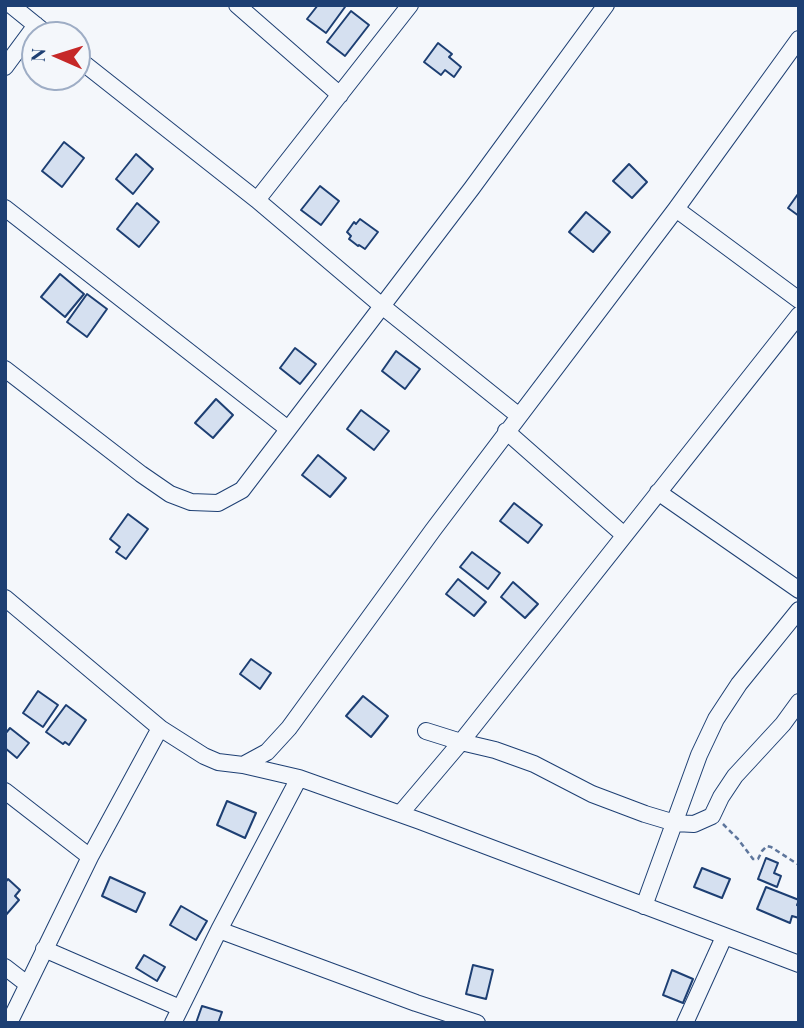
<!DOCTYPE html>
<html>
<head>
<meta charset="utf-8">
<style>
	body { margin:0 }
	#map { position:relative; width:804px; height:1028px; overflow:hidden; background:#f4f7fb; font-family:"Playfair Display",serif }
	canvas { display:block }
	.frame { position:absolute; inset:0; border:7px solid #1d3f73; pointer-events:none }
	.north { position:absolute; left:21px; top:21px; width:70px; height:70px; box-sizing:border-box; background:#f4f7fb; border:2px solid #9eadc5; border-radius:50%; rotate:273deg; font-size:19px; font-weight:700; line-height:28px; text-align:center; color:#1d3f73 }
	.north::after { content:''; display:block; margin:auto; width:24px; height:32px; background:#c62828; clip-path:polygon(50% 0,100% 100%,50% 72%,0 100%) }
</style>
</head>
<body>
<div id="map">
<canvas width="804" height="1028"></canvas>
<div class="frame"></div>
<div class="north">N</div>
</div>
<script>
const ctx = document.querySelector('canvas').getContext('2d');
ctx.lineJoin = 'round';
function paint(path, color) { ctx.fillStyle = color; ctx.fill(path, 'evenodd'); }
function stroke(path, color, width, dash) { ctx.strokeStyle = color; ctx.lineWidth = width; ctx.lineCap = dash ? 'butt' : 'round'; ctx.setLineDash(dash || []); ctx.stroke(path); }
const building = new Path2D(`
	M318,5H343L345,7L326,33L307,19Z
	M351,11L369,25L345,56L327,42Z
	M438,43L452,54L449,57L461,67L454,77L445,70L441,75L424,62Z
	M64,142L84,158L62,187L42,171Z
	M136,154L153,169L133,194L116,179Z
	M629,164L647,182L632,198L613,181Z
	M320,186L339,201L321,225L301,210Z
	M798,194L799,195V216L788,208Z
	M137,203L159,222L139,247L117,229Z
	M586,212L610,232L593,252L569,232Z
	M360,219L378,232L365,249L359,245L358,246L349,239L351,236L347,232L354,222L356,224Z
	M60,274L84,294L65,317L41,297Z
	M87,294L107,309L87,337L67,322Z
	M295,348L316,364L300,384L280,368Z
	M396,351L420,369L405,389L382,371Z
	M216,399L233,415L213,438L195,423Z
	M361,410L389,431L374,450L347,429Z
	M318,455L346,478L330,497L302,475Z
	M514,503L542,525L528,543L500,521Z
	M128,514L148,529L126,559L116,552L120,547L110,539Z
	M472,552L500,573L488,589L460,567Z
	M458,579L486,602L474,616L446,594Z
	M513,582L538,604L525,618L501,597Z
	M251,659L271,673L260,689L240,674Z
	M38,691L58,705L43,727L23,713Z
	M363,696L388,716L371,737L346,716Z
	M66,705L86,720L69,745L65,742L63,744L46,732Z
	M10,728L29,743L17,758L5,748V734Z
	M227,801L256,813L245,838L217,825Z
	M766,858L778,863L774,873L781,876L777,887L758,879Z
	M702,868L730,879L722,898L694,887Z
	M110,877L145,893L136,912L102,896Z
	M8,879L20,890L15,896L19,900L5,916V883Z
	M766,887L799,900L797,905L799,906V918L792,916L790,923L757,909Z
	M181,906L207,921L196,940L170,925Z
	M144,955L165,967L157,981L136,968Z
	M473,965L493,970L486,999L466,994Z
	M672,970L693,979L683,1003L663,995Z
	M202,1006L222,1012L218,1023H196Z`);
paint(building, '#d5e0f0');
stroke(building, '#1d3f73', 2);
const minor = new Path2D(`
	M11,5L48,35
	M237,5L340,95
	M77,58L257,200L382,306L519,416
	M5,67L36,25
	M257,200L410,5
	M5,208L288,429
	M676,209L799,300
	M5,369L141,474L170,494L191,502L218,503L242,490L472,188L606,5
	M506,431L624,535
	M658,492L799,590
	M5,598L160,728L204,756L218,762L243,765L267,752L289,728L433,530L676,209L799,39
	M426,731L461,742L495,750L534,764L592,794L645,814L675,823L694,824L712,816L721,797L735,776L783,724L799,702
	M243,765L299,778L420,821L799,964
	M5,791L90,857
	M400,814L461,742L799,315
	M644,906L699,755L716,719L739,684L799,610
	M219,930L416,1003L477,1023
	M44,949L180,1008
	M5,967L27,984
	M9,1023L90,857L160,728
	M173,1023L219,930L299,778
	M685,1023L724,937`);
stroke(minor, '#1d3f73', 18);
stroke(new Path2D(`
	M723,824L738,839L753,859H758L762,851L767,846L771,847L799,865`), '#5e769c', 2.5, [5, 3.5]);
stroke(minor, '#f4f7fb', 16);
</script>
</body>
</html>
